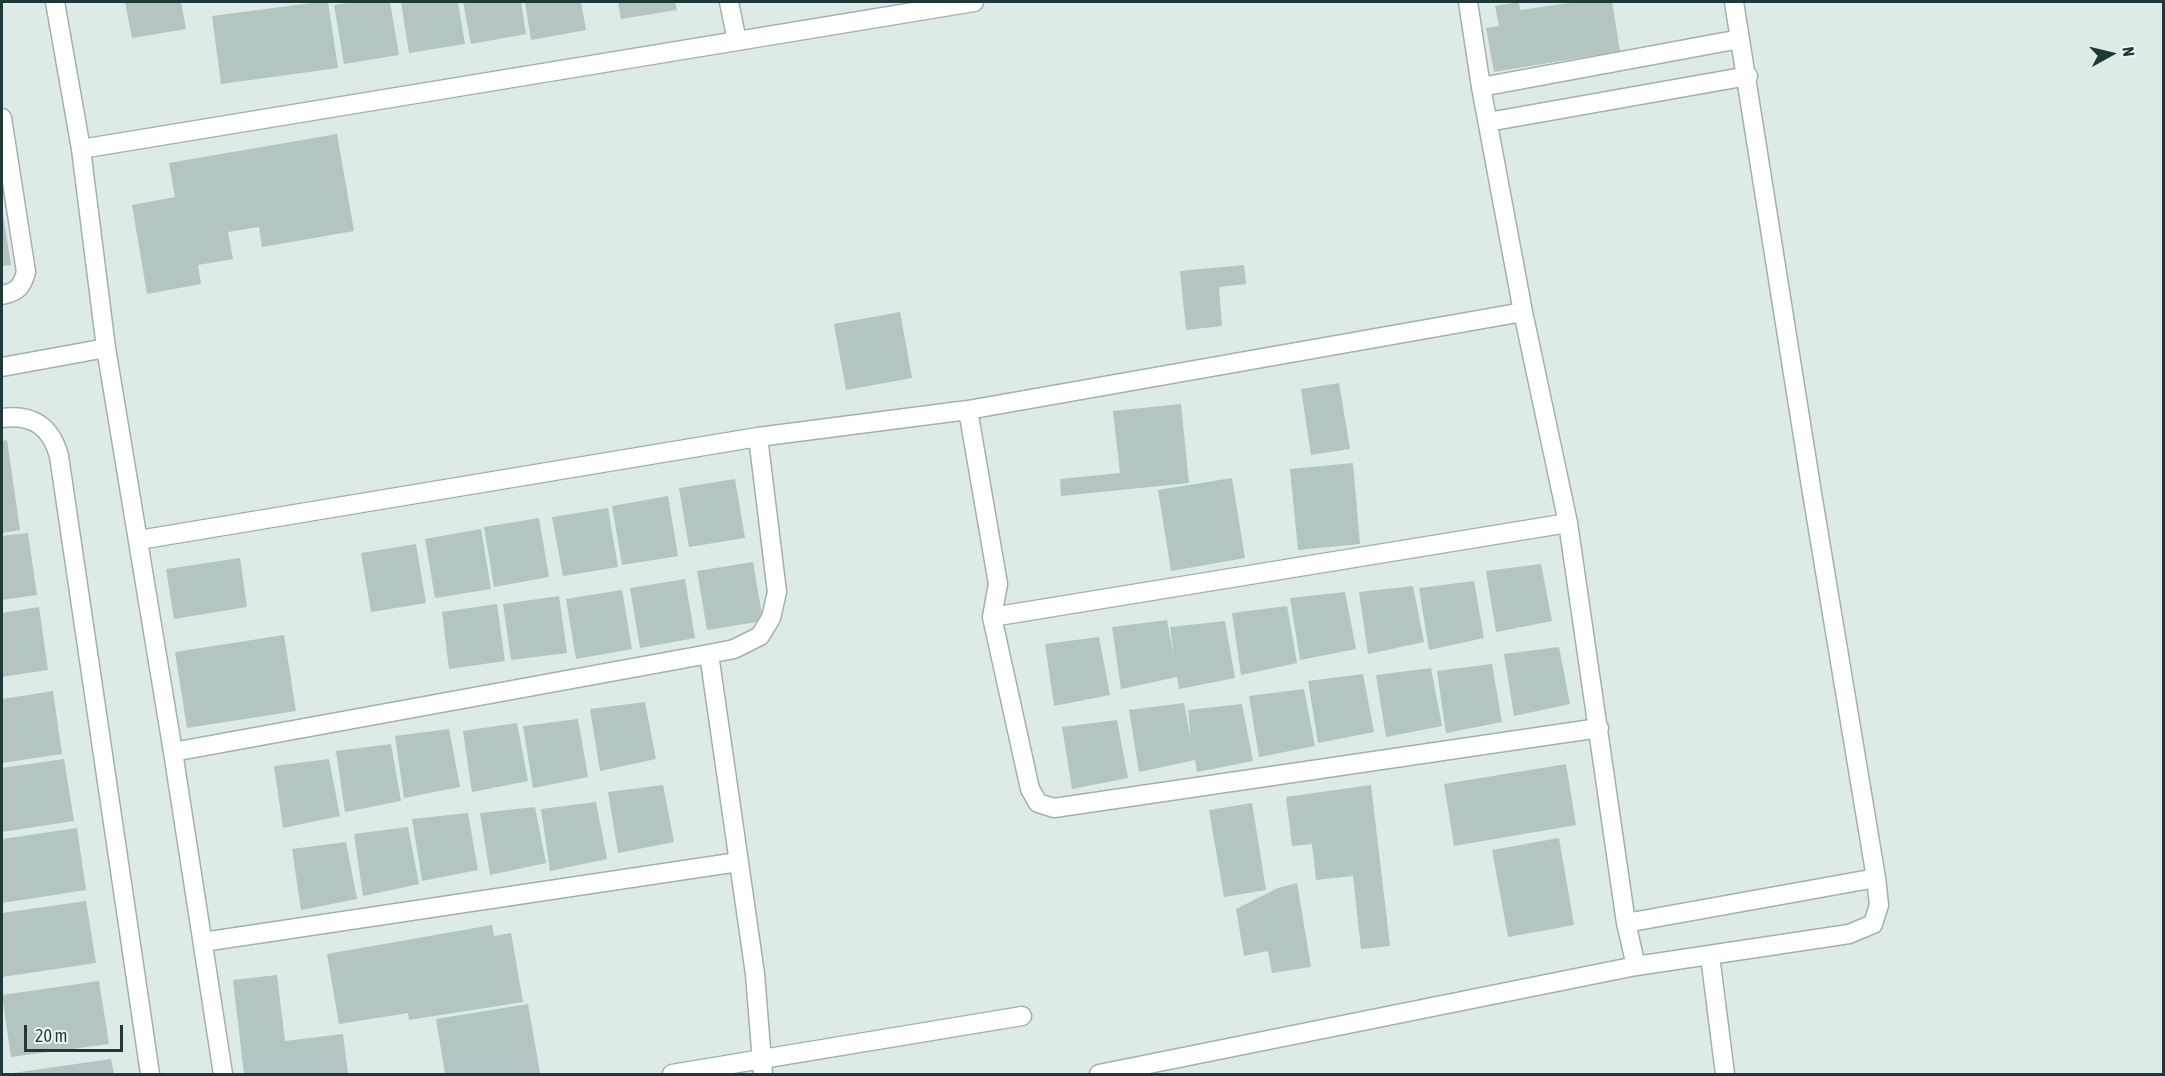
<!DOCTYPE html>
<html>
<head>
<meta charset="utf-8">
<style>
	body { margin:0 }
	#map { position:relative; width:2165px; height:1076px; overflow:hidden; background:#deeae8; font-family:"Asap Condensed",sans-serif }
	canvas { display:block }
	.frame { position:absolute; inset:0; border:3px solid #1f3939; pointer-events:none }
	.north { position:absolute; left:2081px; top:24px; width:60px; height:60px; -webkit-text-stroke:4px #eef6f5; paint-order:stroke; rotate:82deg; font-size:16px; font-weight:700; line-height:24px; text-align:center; color:#1f3939 }
	.north::after { content:''; display:block; margin:auto; width:21px; height:27px; background:#1f3939; clip-path:polygon(50% 0,100% 100%,50% 72%,0 100%) }
	.scale { position:absolute; left:24px; top:1025px; width:99px; height:27px; box-sizing:border-box; border:3px solid #1f3939; border-top:0; padding-left:8px; font-size:18px; line-height:21px; white-space:nowrap; color:#1f3939; -webkit-text-stroke:4px #eef6f5; paint-order:stroke }
</style>
</head>
<body>
<div id="map">
<canvas width="2165" height="1076"></canvas>
<div class="frame"></div>
<div class="north">N</div>
<div class="scale">20 m</div>
</div>
<script>
const ctx = document.querySelector('canvas').getContext('2d');
ctx.lineJoin = 'round';
function paint(path, color) { ctx.fillStyle = color; ctx.fill(path, 'evenodd'); }
function stroke(path, color, width, dash) { ctx.strokeStyle = color; ctx.lineWidth = width; ctx.lineCap = dash ? 'butt' : 'round'; ctx.setLineDash(dash || []); ctx.stroke(path); }
paint(new Path2D(`
	M125,2H181L186,29L132,38Z
	M319,2H328L338,68L221,84L212,16Z
	M354,2H390L399,55L344,64L334,5Z
	M401,2H458L465,44L409,53Z
	M463,2H521L526,34L471,44Z
	M525,2H581L586,30L531,40Z
	M618,2H675L677,10L621,19Z
	M1519,2L1520,10L1576,2H1612L1620,51L1494,72L1486,28L1499,26L1495,6Z
	M337,134L354,231L262,247L259,227L228,232L233,259L198,265L201,284L147,294L132,205L175,197L169,163Z
	M2,208L11,265L2,266Z
	M1244,265L1246,284L1219,287L1222,326L1186,330L1180,271Z
	M900,312L912,378L846,390L834,324Z
	M1339,383L1350,449L1311,455L1301,389Z
	M1181,404L1189,483L1061,496L1060,479L1120,473L1113,411Z
	M7,440L20,530L2,533V441Z
	M1353,463L1360,544L1298,550L1290,469Z
	M1232,478L1245,558L1171,571L1158,490Z
	M735,479L745,538L689,547L679,488Z
	M668,496L678,556L622,565L612,506Z
	M608,508L618,567L563,576L552,517Z
	M539,518L549,577L494,587L484,527Z
	M481,529L491,589L435,598L425,539Z
	M28,533L37,595L2,600V536Z
	M416,544L426,603L371,612L361,553Z
	M240,558L247,607L174,619L166,569Z
	M753,562L763,621L707,630L697,571Z
	M1541,564L1552,621L1496,632L1486,571Z
	M685,579L695,638L640,648L630,588Z
	M1474,581L1484,638L1429,650L1419,588Z
	M1413,586L1424,642L1368,654L1359,592Z
	M622,590L632,649L576,659L566,599Z
	M1345,592L1356,649L1300,660L1290,598Z
	M559,596L567,653L511,660L503,604Z
	M497,604L505,661L449,669L442,612Z
	M1287,606L1297,663L1241,675L1232,613Z
	M39,607L48,670L2,677V613Z
	M1167,620L1174,658L1170,627L1225,621L1235,678L1179,689L1177,677L1121,689L1112,627Z
	M284,635L296,711L187,728L175,652Z
	M1099,637L1110,695L1054,706L1045,644Z
	M1559,647L1570,704L1514,716L1504,654Z
	M1492,664L1502,722L1446,733L1437,671Z
	M1431,668L1442,726L1386,737L1376,675Z
	M1363,674L1374,732L1318,743L1308,681Z
	M1304,689L1315,746L1259,757L1249,696Z
	M53,691L62,754L2,763V699Z
	M645,702L656,759L600,771L590,709Z
	M1184,703L1191,741L1188,710L1242,704L1253,761L1197,772L1195,760L1139,772L1129,710Z
	M578,719L588,777L533,788L523,726Z
	M1117,720L1128,778L1072,789L1062,727Z
	M517,723L528,781L472,792L463,731Z
	M449,729L460,787L404,798L395,736Z
	M391,744L401,801L345,812L336,751Z
	M64,759L74,821L2,832V768Z
	M329,759L340,816L283,828L274,766Z
	M1566,764L1576,825L1454,846L1444,784Z
	M663,785L674,842L618,853L608,792Z
	M1371,785L1390,946L1361,949L1353,876L1316,880L1312,844L1292,846L1286,797Z
	M596,802L607,859L550,871L541,809Z
	M1252,803L1266,890L1224,897L1209,810Z
	M535,807L546,863L490,875L480,813Z
	M468,813L478,870L422,881L412,819Z
	M408,827L419,884L363,896L354,834Z
	M77,828L86,890L2,903V839Z
	M1559,838L1574,925L1508,937L1492,850Z
	M346,842L357,899L301,910L292,849Z
	M1297,883L1311,967L1272,973L1268,951L1244,956L1236,909L1278,888Z
	M86,901L96,963L2,977V913Z
	M492,925L494,936L511,933L523,1002L409,1020L408,1013L339,1024L327,954Z
	M277,975L285,1041L343,1034L348,1074H244L233,980Z
	M99,981L109,1044L11,1057L2,995Z
	M528,1004L540,1073L445,1074L436,1019Z
	M111,1059L114,1074H13V1073Z`), '#b3c4c2');
const minor = new Path2D(`
	M55,2L81,149L106,348L173,752L223,1074
	M729,2L737,41
	M1468,2L1481,87L1523,312L1568,523L1626,923L1636,966
	M1481,87L1740,39
	M2,118L26,272C22,287 17,292 2,295
	M1488,122L1748,76
	M81,149L974,2
	M2,367L106,348
	M968,410L998,584L992,617L1030,789L1038,803L1054,808L1599,728
	M2,418C32,414 51,426 59,456L150,1074
	M139,540L758,437L968,410L1523,312
	M992,617L1568,523
	M709,654L755,974L763,1074
	M173,752L709,654L734,649L760,636L771,618L777,592L758,437
	M1626,923L1876,878
	M203,942L738,862
	M1710,956L1725,1074
	M672,1074L1022,1016
	M1099,1074L1636,966L1849,934L1873,924L1879,905L1876,878L1812,493L1734,2`);
stroke(minor, '#a1b1b0', 21);
stroke(minor, '#fff', 18);
</script>
</body>
</html>
